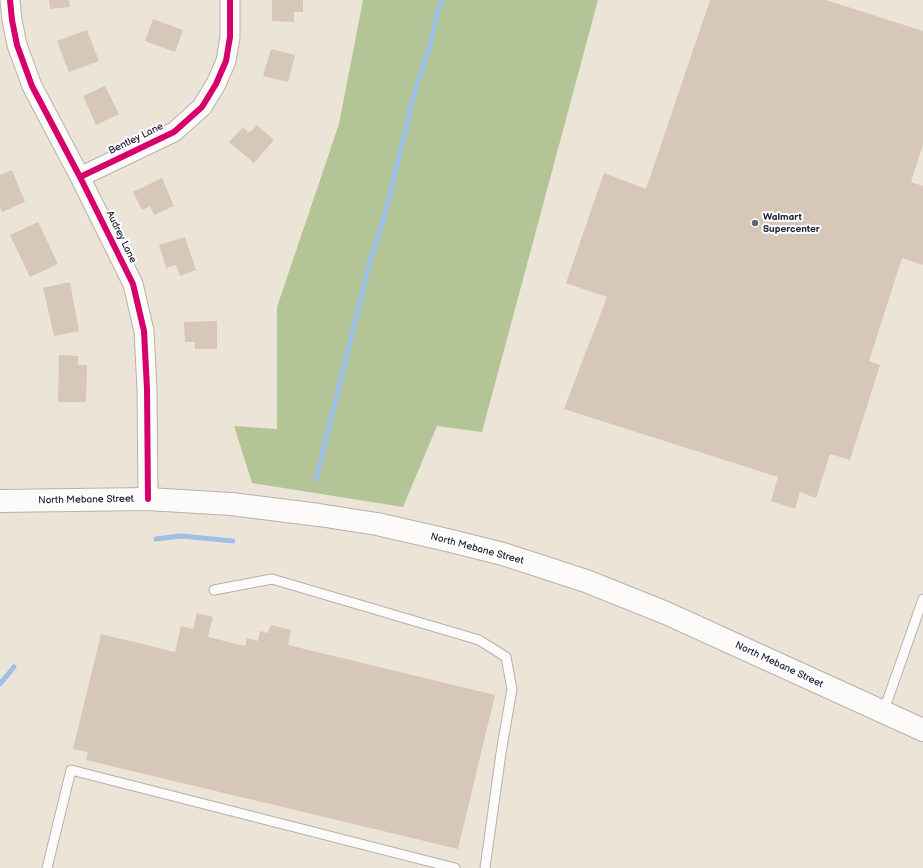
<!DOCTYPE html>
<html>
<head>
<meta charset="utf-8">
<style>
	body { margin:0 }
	canvas { display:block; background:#ede4d8 }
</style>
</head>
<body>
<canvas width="923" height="868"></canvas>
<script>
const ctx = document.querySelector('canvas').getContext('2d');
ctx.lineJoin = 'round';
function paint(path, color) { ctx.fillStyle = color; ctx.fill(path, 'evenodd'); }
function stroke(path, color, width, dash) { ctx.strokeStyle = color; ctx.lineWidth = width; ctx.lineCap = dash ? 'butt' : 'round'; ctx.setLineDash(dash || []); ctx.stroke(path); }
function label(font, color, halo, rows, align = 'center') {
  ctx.font = font + ' "Balsamiq Sans",sans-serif'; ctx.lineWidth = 4; ctx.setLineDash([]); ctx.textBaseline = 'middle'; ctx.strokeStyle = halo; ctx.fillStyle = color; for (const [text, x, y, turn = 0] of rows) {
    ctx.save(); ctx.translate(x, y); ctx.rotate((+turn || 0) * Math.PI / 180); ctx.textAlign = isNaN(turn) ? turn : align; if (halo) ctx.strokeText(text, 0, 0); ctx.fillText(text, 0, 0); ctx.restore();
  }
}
paint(new Path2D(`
	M363,0H598L482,432L437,426L403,507L252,483L234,426L277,429V307L339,124Z`), '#b3c597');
stroke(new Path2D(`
	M316,479L369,265L386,211L413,98L432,38L438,10L442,0
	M156,539L181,536L233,541
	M0,684L14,667`), '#9ec0e4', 5);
paint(new Path2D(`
	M49,0H69L70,7L50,9Z
	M272,0H303V12H294V22L272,21Z
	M710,0H826L923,31V144L911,182L923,186V263L922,265L902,258L869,361L880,365L850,460L830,454L816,498L800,492L795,509L771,501L778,477L564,409L607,297L566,283L604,173L646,189Z
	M153,19L183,30L175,52L145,41Z
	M87,30L99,61L69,72L57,41Z
	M271,49L295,55L288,82L263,76Z
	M105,86L119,114L96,125L83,96Z
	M257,125L274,140L254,163L229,142L243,127L249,133Z
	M12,170L25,202L2,212L0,208V175Z
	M162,178L174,206L154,215L150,206L142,210L133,192Z
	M38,222L58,264L30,277L10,235Z
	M185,237L196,270L180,276L176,265L166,268L159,245Z
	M70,282L79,331L54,336L43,288Z
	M217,321V349H195V342H185L184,322Z
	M59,355L78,356V365H87L86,402H58Z
	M197,613L213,617L208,637L245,646L247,638L258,641L260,631L268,633L271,625L291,630L288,645L495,695L458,849L86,760L88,752L73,749L101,634L175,652L181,626L193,629Z`), '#d6c7b8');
const lane = new Path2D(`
	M214,590L272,579L479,640L506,657L512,689L501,753L485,868
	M883,713L923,599
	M47,868L71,770L455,868`);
const street = new Path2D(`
	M10,0L12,20L17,45L32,86L80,177L133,284L144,331L147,389L148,499
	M80,177L174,132L202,107L216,84L226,61L230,37V0`);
const secondary = new Path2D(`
	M0,501L148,499L231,504L319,515L377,524L447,540L503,554L586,581L666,613L923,730`);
stroke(lane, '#b6b1ab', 11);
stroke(street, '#b6b1ab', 21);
stroke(secondary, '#b6b1ab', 24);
stroke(lane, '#fcfbf9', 9);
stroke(street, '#fcfbf9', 19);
stroke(secondary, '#fcfbf9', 22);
stroke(new Path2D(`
	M10,0L12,20L17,45L32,86L80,177L133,284L144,331L147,389L148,499
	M80,177L174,132L202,107L216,84L226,61L230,37V0`), '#d6006c', 6);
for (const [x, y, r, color] of [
	[755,223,4,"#696672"]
]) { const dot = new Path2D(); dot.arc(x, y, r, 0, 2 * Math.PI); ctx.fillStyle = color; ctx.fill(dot); stroke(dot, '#fff', 1.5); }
label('10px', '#22223b', '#fff', [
	["Bentley Lane",136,139,-26],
	["Audrey Lane",121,237,64],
	["North Mebane Street",86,500,-1],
	["North Mebane Street",477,549,15],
	["North Mebane Street",779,665,25]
]);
label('bold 10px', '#22223b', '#fff', [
	["Walmart",763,217],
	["Supercenter",763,229]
], 'left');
</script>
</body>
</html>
